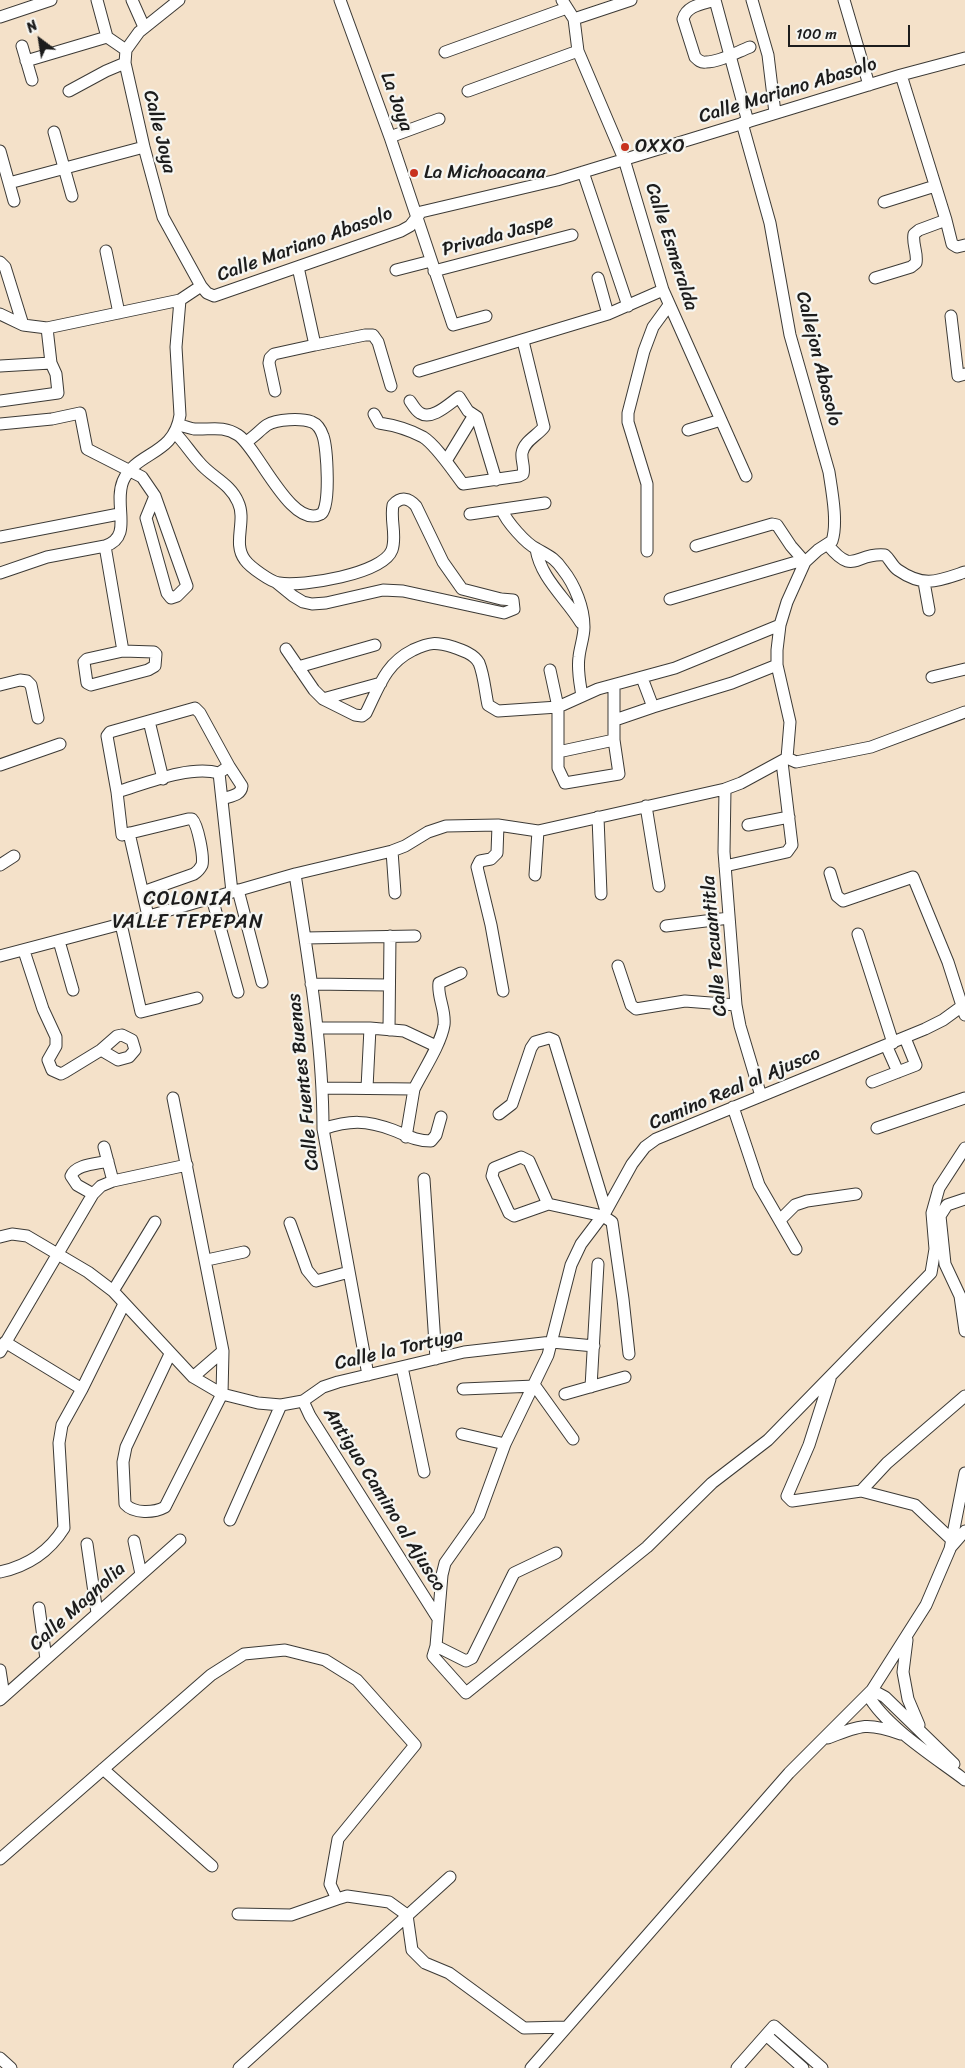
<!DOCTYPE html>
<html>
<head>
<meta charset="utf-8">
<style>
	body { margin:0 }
	#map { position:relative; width:965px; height:2068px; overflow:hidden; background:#f4e1c9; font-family:Sriracha,sans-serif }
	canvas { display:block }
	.north { position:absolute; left:15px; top:15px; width:50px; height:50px; -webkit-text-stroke:4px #f6f6f2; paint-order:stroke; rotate:329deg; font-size:14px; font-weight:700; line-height:20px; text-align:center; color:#1c1c1c }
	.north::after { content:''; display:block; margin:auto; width:18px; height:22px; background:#1c1c1c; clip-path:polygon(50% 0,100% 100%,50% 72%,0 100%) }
	.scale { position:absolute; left:788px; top:25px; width:122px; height:22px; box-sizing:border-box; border:2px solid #1c1c1c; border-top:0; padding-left:6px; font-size:15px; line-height:18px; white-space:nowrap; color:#1c1c1c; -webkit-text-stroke:4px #f6f6f2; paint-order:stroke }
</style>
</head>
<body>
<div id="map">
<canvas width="965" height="2068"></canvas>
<div class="north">N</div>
<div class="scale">100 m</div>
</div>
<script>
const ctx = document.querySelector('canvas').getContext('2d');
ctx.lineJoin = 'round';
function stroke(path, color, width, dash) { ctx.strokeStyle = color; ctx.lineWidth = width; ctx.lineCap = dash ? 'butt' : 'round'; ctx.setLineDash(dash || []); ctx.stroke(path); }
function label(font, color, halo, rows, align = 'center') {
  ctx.font = font + ' Sriracha,sans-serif'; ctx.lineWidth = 4.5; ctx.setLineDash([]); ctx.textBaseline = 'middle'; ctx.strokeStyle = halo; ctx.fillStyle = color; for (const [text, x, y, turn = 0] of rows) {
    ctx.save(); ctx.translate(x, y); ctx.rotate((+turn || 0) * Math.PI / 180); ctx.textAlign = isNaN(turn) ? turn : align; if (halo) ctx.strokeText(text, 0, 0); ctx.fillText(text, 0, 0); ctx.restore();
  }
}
const minor = new Path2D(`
	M97,0L107,37L126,50
	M132,0L144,27
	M179,0L139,32L126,50L125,63L144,147L163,217L201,286L207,293L214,296L401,231L410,226L421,212L557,180L901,75L965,58
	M340,0L390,137L453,325L486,316
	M562,0L574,19L578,51L624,159L663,290L746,476
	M752,0L768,55L775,113
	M844,0L869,85
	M0,17L51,0
	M574,19L631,0
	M22,46L32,80
	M445,52L567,8
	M26,61L107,37
	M69,91L106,71L125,63
	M468,91L578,51
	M748,122L715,0C703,4 687,5 683,19L695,57C698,60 701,63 706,62C720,62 737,52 750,47
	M742,123L770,223L790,335L829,472C832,492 838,523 832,541L818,550L805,562L787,602L780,625L777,650V665L790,722L787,758
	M54,132L72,196
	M390,137L439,119
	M0,151L14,201
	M583,172L628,306
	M9,183L144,147
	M884,202L935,186
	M946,220L952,244L957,247L965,245
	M106,251L119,313
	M0,262L5,267L23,325
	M396,270L431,261
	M434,271L572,235
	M598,278L608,314
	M875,278L911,267L916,263C918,253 912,244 914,234L919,230L946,220L901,75
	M0,314L23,325L47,328L180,300
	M951,316L958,376L965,374
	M315,345L365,335H373L378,342L391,386
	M0,366L51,363
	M419,371L608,314L663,290
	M275,391L269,363L270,358L274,354L315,345L298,267
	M0,401L58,393L56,374L51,363L47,328
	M410,401C412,404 416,411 420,413C432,421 450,403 459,397L468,411L477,417L496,480
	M374,414L379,423C393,425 410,430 423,437C436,445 453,471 463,484L519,476L523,474C525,467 521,460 522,453C524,441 537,436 544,427L523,341
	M0,424L52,419L80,413L87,449L142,477L155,496L187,586L177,596L171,598L167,593L146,518L155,496
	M179,425C184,426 189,428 194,429C210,430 223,425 238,435C258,448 291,530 321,514C331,509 327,447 323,436C321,430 317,424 312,422C301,418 277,419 267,425C260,430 254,437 246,442
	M688,430L721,420
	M175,433C184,442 190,452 199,462C211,477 230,483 238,502C247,521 232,543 245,560C250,567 271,582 279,583C302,587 383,574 392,550C397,536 390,520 393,505C401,496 409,498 416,506L443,562L462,589L501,599L513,600L514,609L504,613L403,591L383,590L326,603L312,604L303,602L293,596L277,583
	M446,461L474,415
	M502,510C506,521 526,544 537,549C549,556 555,558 563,570C575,585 584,608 584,627C584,637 580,647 579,657C577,670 580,683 582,696
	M470,514L545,503
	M0,537L119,514
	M828,545C854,577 855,552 885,555C890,559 892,566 898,570C924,588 938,581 965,572
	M105,546L123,651L87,659L84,662L87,683L91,685L148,670L155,666L156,654L154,652L123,651
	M696,546L772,524L777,525L791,546L805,562
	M536,549C541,579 566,598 581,623
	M647,551V484L628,422V413L644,351L653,327L669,305
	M0,573L47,557L105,546C134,537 113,505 123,481C136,451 174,456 180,415L176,347L180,300L201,286
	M924,582L929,610
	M670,599L803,560
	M286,649L314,690L323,699L355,715L362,716L366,713C379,687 385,664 413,650C430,642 436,642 453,647C462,650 474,654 479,663C484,675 485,691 488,705L498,711L558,707L598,689L675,668L780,625
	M298,667L375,645
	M550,670L558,707V768L565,783L619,774L614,740V685
	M932,677L965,669
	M642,678L653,707L732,683L777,665
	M0,685L20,680L27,681L31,685L38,718
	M323,699L381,683
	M615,720L653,707
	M149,721L163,779
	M558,752L614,740
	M787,758L796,762L871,747L965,712
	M0,765L60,744
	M219,773L232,892
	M725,789L724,852L736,1005L740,1026L761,1096
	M117,792C147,783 189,765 219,773L229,766L200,713L195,708L110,732L107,736L117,792L122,835L188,819H192C198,825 204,857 202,865C200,869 197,872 194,874L143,892
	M222,799C230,796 241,796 242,786L229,766
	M646,806L659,886
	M598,817L601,894
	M498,825L497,853L491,859L480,861L477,867L491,925L503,991
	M748,825L789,817
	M129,833L148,916
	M392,851L395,893
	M0,865L14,856
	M725,866L787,852L792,845L782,762
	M830,873L837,896L843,901L913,877L948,962L965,1015
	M295,874C308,958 323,1044 323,1129L368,1375
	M535,875L538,831
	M238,890L262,982
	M212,898L238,992
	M121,924L141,1012L197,998
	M666,926L729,918
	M858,934L893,1043
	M305,938L415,936
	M59,941L73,990
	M24,951L43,1009L56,1037V1046L48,1060L52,1070L61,1074L65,1072L101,1050L117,1036L122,1035L132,1040L135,1050L129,1057L118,1060L101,1050
	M0,956L121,924L295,874L392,851L405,846L428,832L446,826L498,825L538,831L725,789L741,783L787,758
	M618,966L631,1005L636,1009L685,1001L736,1005
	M311,984L388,985
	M965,1004L943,1020L925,1029L656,1139L645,1147L632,1164L606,1211L581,1244L571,1265L548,1355L505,1444L479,1515L445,1563L442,1575L436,1646L433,1656L466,1693L647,1547L712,1483L768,1440L931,1273L935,1249L932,1213L939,1188L965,1148
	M317,1028H370L404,1031L436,1046
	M389,1030L390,936
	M886,1045L898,1072
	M872,1082L916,1065L905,1038
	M323,1088L414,1089C423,1071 441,1044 444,1025C446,1010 437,997 439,983L461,973
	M367,1088L370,1028
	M733,1107L759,1185L796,1249
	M499,1114L512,1104L531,1048L535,1042L549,1038L554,1040L606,1211
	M877,1128L965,1098
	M323,1129C350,1120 366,1120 393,1130C406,1135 416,1141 431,1141L436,1135L441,1117
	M406,1137L414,1089
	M104,1147L113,1181
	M521,1157L529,1161L548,1204L514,1216L509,1213L492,1176L494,1168Z
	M424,1179L436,1359
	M93,1194L77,1185L71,1176C76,1164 97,1164 108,1161
	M965,1199L947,1205L940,1216L945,1264L960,1296L965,1331
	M548,1204L603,1216L612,1222L623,1299L629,1354
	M780,1220L795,1205L807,1201L856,1194
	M290,1223L307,1270L316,1281L349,1272
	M0,1237L12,1234L27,1236L88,1272L113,1291L193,1377L222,1394L258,1403L281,1405L303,1401L323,1387L338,1382L464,1352L552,1342L594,1346
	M207,1260L244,1252
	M113,1291L155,1222
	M5,1342L82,1389
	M0,1352L93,1194L101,1186L113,1181L187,1165
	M170,1354L126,1447L123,1462L125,1504C134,1514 154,1513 165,1507L222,1394L223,1351L173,1098
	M402,1367L424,1472
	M193,1377L223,1351
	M830,1379L809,1445L787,1496L792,1501L861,1491L915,1505L952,1540
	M591,1387L598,1264
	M463,1389L535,1386L573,1439
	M565,1394L625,1377
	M303,1401L310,1416L437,1617
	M462,1434L505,1444
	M861,1491L887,1463L965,1396
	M230,1520L281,1405
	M134,1541L141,1574
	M87,1544L97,1613
	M951,1547L965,1531
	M0,1572C28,1566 49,1552 64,1528L59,1443L62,1425L82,1389L124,1304
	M39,1608L46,1659
	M907,1640L903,1672L908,1699L919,1725
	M436,1646L466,1661L472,1658L514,1573L556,1553
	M0,1670L4,1696
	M872,1690L885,1697L954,1764
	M868,1695C886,1727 936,1758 965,1780
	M0,1700L180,1540
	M828,1738C861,1725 867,1722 901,1734
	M103,1769L212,1866
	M0,1859L211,1675L244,1654L285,1650L325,1660L357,1680L415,1745L338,1839L330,1884L337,1899L347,1896L389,1902L407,1915L412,1950L425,1963L449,1973L524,2028L566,2027
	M238,1914L291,1915L337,1899
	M766,2035L803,2068
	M0,2058L11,2068
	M239,2068L450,1877
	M531,2068L789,1773L872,1690L926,1605L950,1549L965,1473
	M737,2068L774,2026L822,2068`);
stroke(minor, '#3c3a36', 13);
stroke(minor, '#fff', 11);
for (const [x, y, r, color] of [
	[625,147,5,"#c8321e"],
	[414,173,5,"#c8321e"]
]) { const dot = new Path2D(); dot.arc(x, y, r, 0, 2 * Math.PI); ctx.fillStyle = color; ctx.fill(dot); stroke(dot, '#f6f6f2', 2); }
label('19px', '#1c1c1c', '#f6f6f2', [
	["Calle Mariano Abasolo",788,91,-17],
	["La Joya",396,102,70],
	["Calle Joya",159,132,76],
	["Privada Jaspe",498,236,-15],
	["Calle Mariano Abasolo",305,245,-20],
	["Calle Esmeralda",671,247,72],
	["Callejon Abasolo",818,359,76],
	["Calle Tecuantitla",715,946,-95],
	["Calle Fuentes Buenas",304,1082,-96],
	["Camino Real al Ajusco",735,1089,-23],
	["Calle la Tortuga",399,1350,-13],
	["Antiguo Camino al Ajusco",384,1500,58],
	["Calle Magnolia",78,1607,-42]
]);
label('19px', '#1c1c1c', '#f6f6f2', [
	["OXXO",635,147],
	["La Michoacana",424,173]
], 'left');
ctx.letterSpacing = '1px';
label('20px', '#1c1c1c', '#f6f6f2', [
	["COLONIA",188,900],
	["VALLE TEPEPAN",188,923]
]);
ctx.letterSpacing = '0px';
</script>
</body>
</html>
